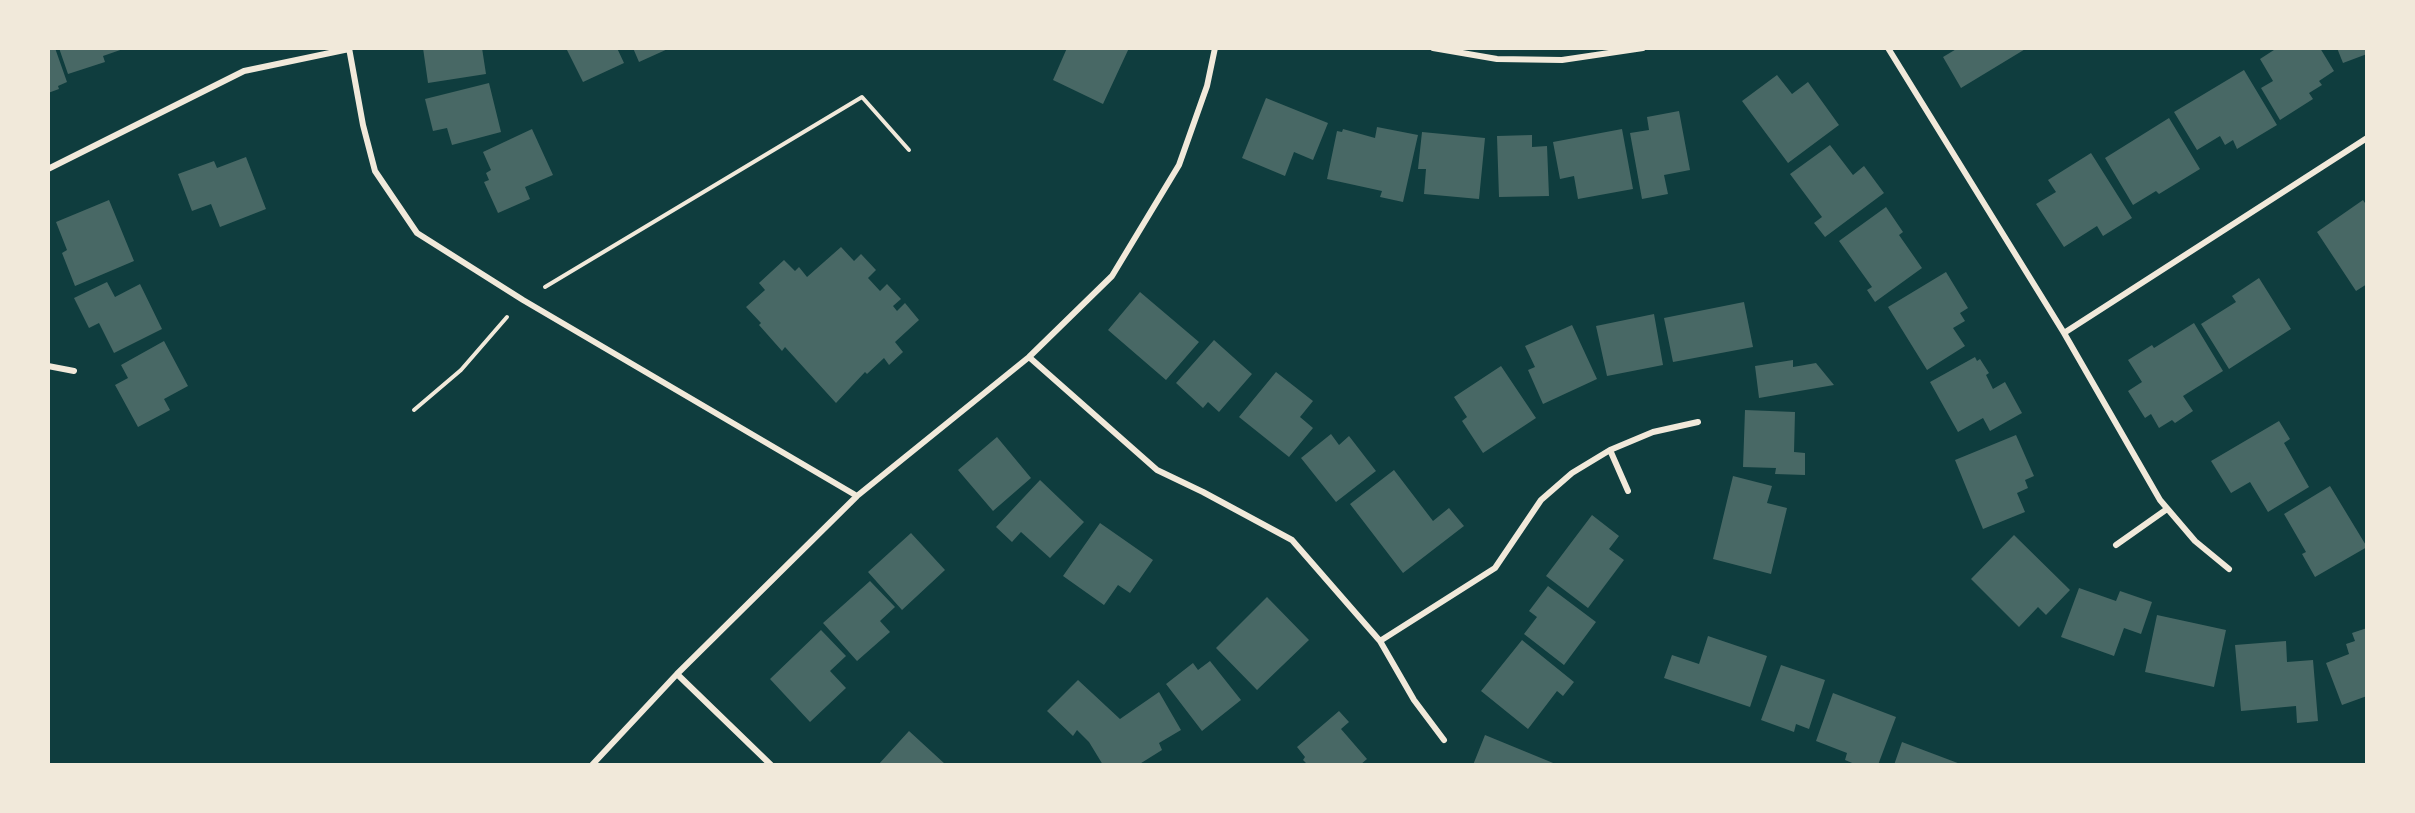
<!DOCTYPE html>
<html>
<head>
<meta charset="utf-8">
<style>
	body { margin:0 }
	#map { position:relative; width:2415px; height:813px; overflow:hidden; background:#0f3d3e; font-family:Inter,sans-serif }
	canvas { display:block }
	.frame { position:absolute; inset:0; border:50px solid #f1e9da; pointer-events:none }
</style>
</head>
<body>
<div id="map">
<canvas width="2415" height="813"></canvas>
<div class="frame"></div>
</div>
<script>
const ctx = document.querySelector('canvas').getContext('2d');
ctx.lineJoin = 'round';
function paint(path, color) { ctx.fillStyle = color; ctx.fill(path, 'evenodd'); }
function stroke(path, color, width, dash) { ctx.strokeStyle = color; ctx.lineWidth = width; ctx.lineCap = dash ? 'butt' : 'round'; ctx.setLineDash(dash || []); ctx.stroke(path); }
paint(new Path2D(`
	M48,48H55L67,82L58,86L59,89L48,93Z
	M59,48H126L103,56L105,62L68,74Z
	M423,48H482L486,74L428,83Z
	M566,48H617L624,63L583,82Z
	M633,48H670L639,62Z
	M1067,48H1129L1103,104L1053,80Z
	M1958,48H2027L1961,88L1943,57Z
	M2277,48H2320L2334,71L2319,81L2322,85L2309,93L2313,99L2280,120L2261,88L2273,81L2260,59Z
	M2337,48H2367V54L2343,63Z
	M2244,70L2277,125L2237,149L2233,140L2225,145L2220,136L2197,150L2174,112Z
	M1777,75L1792,94L1808,82L1839,125L1788,163L1742,101Z
	M489,83L501,132L452,145L447,128L433,131L425,99Z
	M1266,98L1328,123L1313,160L1294,152L1285,176L1242,158Z
	M1679,111L1690,170L1664,175L1668,194L1642,199L1630,133L1649,130L1647,117Z
	M2169,118L2200,169L2159,194L2156,191L2133,205L2105,158Z
	M1377,127L1418,135L1403,202L1380,197L1382,191L1327,179L1337,131L1342,132L1343,129L1375,138Z
	M532,129L553,175L525,187L530,199L498,213L484,182L489,180L486,173L491,170L483,152Z
	M1622,129L1633,189L1578,199L1574,176L1560,179L1553,142Z
	M1422,132L1485,138L1479,199L1424,194L1426,169H1418Z
	M1532,135V147L1547,146L1549,196L1499,197L1497,136Z
	M1830,145L1853,175L1864,166L1884,193L1825,237L1814,223L1822,217L1790,174Z
	M2091,153L2132,218L2103,236L2097,226L2064,247L2036,204L2056,192L2048,180Z
	M246,157L266,209L220,227L211,204L192,211L178,174L214,161L217,168Z
	M109,200L134,261L75,286L62,253L67,250L56,222Z
	M2363,200L2367,206V284L2356,291L2317,232Z
	M1886,207L1903,232L1899,235L1922,268L1875,302L1867,290L1872,287L1839,241Z
	M841,247L854,261L861,254L876,270L868,278L880,291L887,284L901,299L893,306L897,311L905,303L919,320L895,342L903,352L889,365L884,358L867,374L865,372L836,403L785,347L782,351L759,325L761,323L746,307L765,290L759,283L784,260L795,271L799,267L807,277Z
	M1946,272L1968,308L1960,313L1965,321L1953,328L1965,346L1927,370L1888,307Z
	M2259,278L2291,329L2229,369L2201,324L2236,302L2232,296Z
	M107,282L115,297L140,284L162,329L114,353L99,323L89,328L74,298Z
	M1140,292L1199,342L1166,380L1108,330Z
	M1744,302L1753,347L1673,362L1664,318Z
	M1654,314L1663,365L1607,376L1596,326Z
	M2194,323L2223,371L2183,396L2193,411L2175,423L2172,420L2159,428L2151,414L2145,418L2128,391L2142,382L2128,360L2152,345L2154,348Z
	M1572,325L1597,379L1543,404L1528,370L1535,367L1525,346Z
	M1214,340L1252,374L1219,412L1208,402L1203,408L1176,383Z
	M164,341L188,386L164,399L170,410L138,427L115,385L128,378L121,365Z
	M1975,357L1977,361L1980,359L1989,373L1986,375L1993,389L2005,382L2022,413L1990,431L1983,418L1958,432L1930,382Z
	M1793,360V367L1816,363L1834,385L1759,398L1755,366Z
	M1501,366L1536,418L1483,453L1462,421L1467,417L1454,397Z
	M1276,372L1313,401L1300,417L1313,428L1289,457L1239,417Z
	M1745,410L1795,412L1794,452L1805,453V475L1775,474L1776,468L1743,467Z
	M2279,421L2290,439L2284,443L2309,487L2268,512L2250,482L2231,493L2211,461Z
	M1331,434L1339,445L1349,436L1376,471L1336,502L1301,458Z
	M2016,435L2034,476L2025,480L2028,488L2017,493L2025,512L1983,529L1955,460Z
	M997,437L1031,478L993,511L958,470Z
	M1394,470L1433,521L1449,508L1464,526L1403,573L1350,504Z
	M1733,476L1772,486L1767,503L1787,508L1771,574L1713,559Z
	M1040,480L1084,522L1050,558L1021,532L1012,542L996,527Z
	M2330,486L2367,547L2315,577L2302,554L2306,552L2284,514Z
	M1592,515L1619,536L1609,549L1624,560L1588,608L1546,576Z
	M1100,523L1153,560L1130,593L1118,585L1104,605L1063,576Z
	M911,533L945,570L902,610L868,572Z
	M2014,535L2070,590L2046,615L2038,607L2019,627L1971,579Z
	M870,581L895,607L880,621L890,632L857,661L823,623Z
	M1548,586L1596,622L1564,665L1524,634L1537,617L1529,611Z
	M2079,588L2116,601L2120,591L2152,602L2141,634L2124,628L2114,656L2061,637Z
	M1267,597L1309,640L1257,690L1216,648Z
	M2157,615L2226,630L2214,687L2145,672Z
	M2367,628V696L2342,705L2326,663L2349,654L2346,644L2355,641L2352,633Z
	M821,630L846,656L830,671L846,688L810,722L770,679Z
	M1708,636L1767,656L1750,707L1664,678L1672,655L1699,664Z
	M1522,640L1574,682L1563,696L1557,691L1528,729L1481,691Z
	M2286,641L2287,662L2313,660L2318,721L2297,723L2296,706L2241,711L2235,645Z
	M1210,661L1241,700L1202,731L1166,684L1193,663L1198,670Z
	M1781,665L1825,680L1809,729L1796,724L1794,732L1761,720Z
	M1078,680L1120,719L1159,692L1181,730L1159,743L1162,750L1138,765H1103L1089,742L1077,730L1073,736L1047,711Z
	M1833,693L1896,717L1878,765H1857L1845,760L1847,753L1816,741Z
	M1339,711L1349,722L1341,729L1367,759L1360,765H1308L1303,760L1305,757L1297,747Z
	M909,731L945,764L944,765H878Z
	M1485,735L1558,765H1473Z
	M1902,742L1963,765H1894Z`), '#486865');
stroke(new Path2D(`
	M545,287L862,97L909,150
	M414,410L461,370L507,317`), '#f1e9da', 4);
stroke(new Path2D(`
	M349,48L363,125L375,171L417,233L523,300L857,496
	M1433,48L1497,59L1562,60L1643,48
	M1888,48L2064,333L2160,500L2195,541L2229,569
	M48,169L244,71L349,49
	M2064,333L2367,138
	M1029,357L1157,470L1203,492L1292,540L1380,641L1414,700L1444,740
	M48,366L74,371
	M1610,450L1628,491
	M2116,545L2167,509
	M1380,641L1495,568L1541,500L1572,473L1610,450L1653,432L1698,422
	M677,674L771,765
	M592,765L677,674L857,496L1029,357L1112,276L1179,165L1207,86L1215,48`), '#f1e9da', 6);
</script>
</body>
</html>
